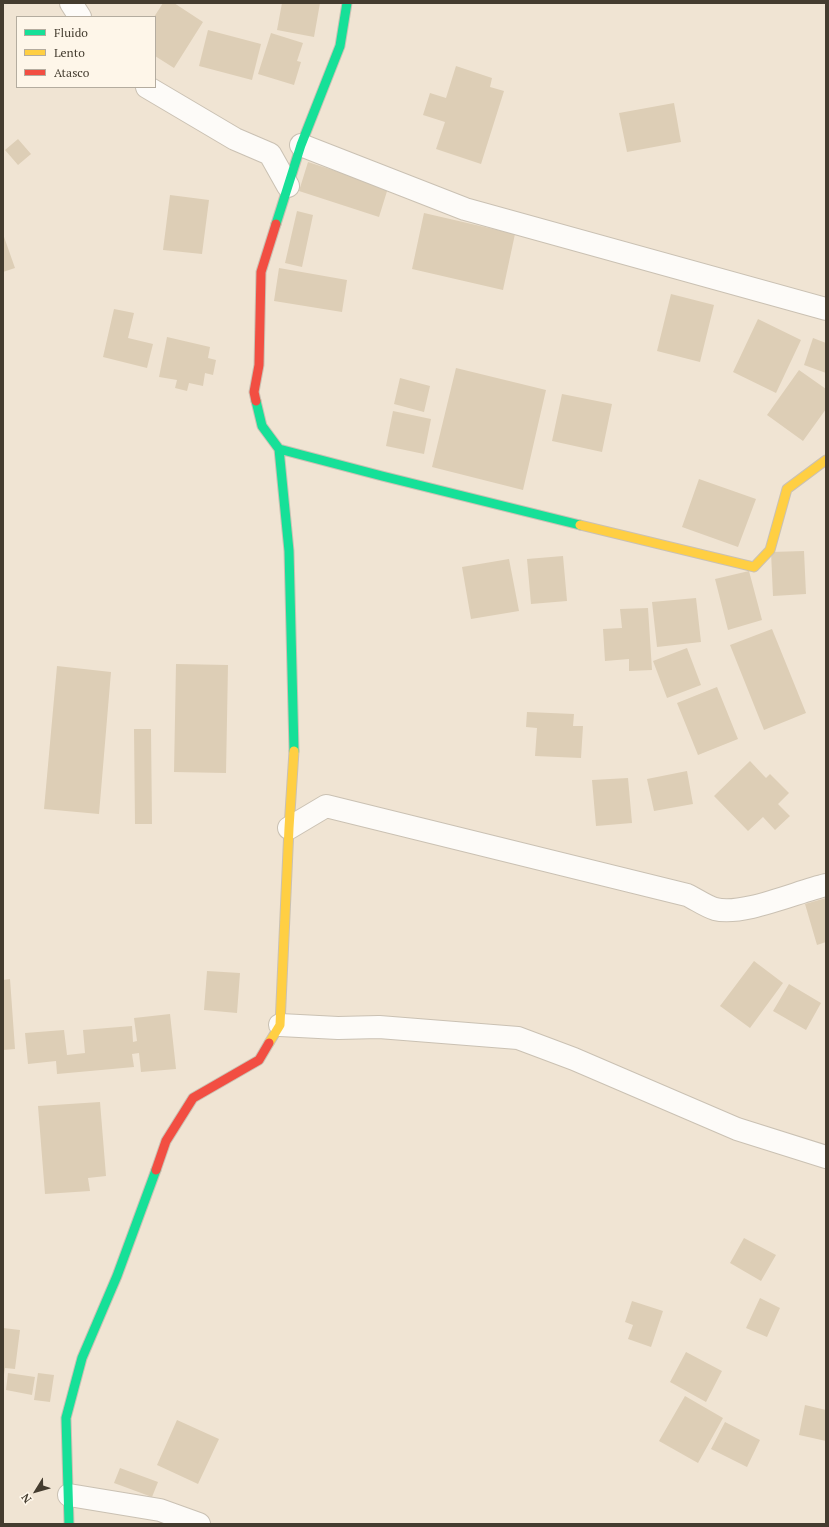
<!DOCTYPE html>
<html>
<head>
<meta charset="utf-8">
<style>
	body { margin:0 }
	#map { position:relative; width:829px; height:1527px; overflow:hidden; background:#f0e4d3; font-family:"PT Serif",serif }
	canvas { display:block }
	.frame { position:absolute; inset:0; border:4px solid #443c2f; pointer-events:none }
	.legend { position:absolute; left:16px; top:16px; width:140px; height:72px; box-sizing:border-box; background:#fef6e9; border:1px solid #b4ac9f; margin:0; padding:5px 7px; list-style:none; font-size:12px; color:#443c2f }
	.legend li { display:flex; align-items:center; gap:8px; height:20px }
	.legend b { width:20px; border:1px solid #b4ac9f }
	.north { position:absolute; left:16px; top:1471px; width:40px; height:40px; -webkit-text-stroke:3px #fef6e9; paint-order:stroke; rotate:233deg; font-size:11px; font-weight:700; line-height:16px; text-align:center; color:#443c2f }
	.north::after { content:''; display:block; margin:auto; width:14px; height:18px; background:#443c2f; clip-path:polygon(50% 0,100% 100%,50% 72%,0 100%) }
</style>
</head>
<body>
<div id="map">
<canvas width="829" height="1527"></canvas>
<div class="frame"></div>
<ul class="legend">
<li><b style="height:5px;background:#16e098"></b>Fluido</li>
<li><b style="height:5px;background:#ffcf43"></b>Lento</li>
<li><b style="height:5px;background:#f24e42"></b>Atasco</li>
</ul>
<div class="north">N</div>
</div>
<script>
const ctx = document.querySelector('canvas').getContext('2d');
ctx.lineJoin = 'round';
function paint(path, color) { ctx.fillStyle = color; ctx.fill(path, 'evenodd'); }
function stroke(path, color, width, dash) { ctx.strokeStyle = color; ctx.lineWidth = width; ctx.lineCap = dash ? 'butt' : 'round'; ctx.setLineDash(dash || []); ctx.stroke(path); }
paint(new Path2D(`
	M163,3H174L203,22L174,68L155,56V17H154Z
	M282,3H320L314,37L277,30Z
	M208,30L261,44L252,80L199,66Z
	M271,33L303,43L297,61L301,62L294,85L258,74Z
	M456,66L492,78L490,87L504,91L481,164L436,149L445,122L423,115L430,93L446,98Z
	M674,103L681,142L627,152L619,113Z
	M18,139L31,154L18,165L5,150Z
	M308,162L388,188L379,217L299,191Z
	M170,195L209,200L202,254L163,250Z
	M297,211L313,215L302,267L285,263Z
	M424,213L515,234L503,290L412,269Z
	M3,234L15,268L3,272Z
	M279,268L347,280L342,312L274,301Z
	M671,294L714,305L700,362L657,351Z
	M114,309L134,313L128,338L153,344L147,368L103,357Z
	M758,319L801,340L776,393L733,372Z
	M167,337L210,347L208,358L216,360L213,375L205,373L203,386L189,383L187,391L175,388L177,380L159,377Z
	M813,338L826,343V373L804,365Z
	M456,368L546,390L523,490L432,467Z
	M799,370L826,389V409L803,441L767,415Z
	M400,378L430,386L424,412L394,404Z
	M562,394L612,404L602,452L552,441Z
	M393,411L431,419L424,454L386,446Z
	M699,479L756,499L738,547L682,527Z
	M804,551L806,594L773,596L771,552Z
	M563,556L567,601L531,604L527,559Z
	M509,559L519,611L471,619L462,567Z
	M749,571L762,620L728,630L715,579Z
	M696,598L701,642L657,647L652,602Z
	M648,608L652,670L629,671V659L605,661L603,629L622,628L620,609Z
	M772,629L806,713L764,730L730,645Z
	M687,648L701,685L667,698L653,661Z
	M176,664L228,665L226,773L174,772Z
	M57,666L111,672L99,814L44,809Z
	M717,687L738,739L698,755L677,703Z
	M527,712L574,714L573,726H583L581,758L535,756L537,728L526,727Z
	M134,729H151L152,824H135Z
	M750,761L766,778L770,774L789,793L778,804L790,816L775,830L763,817L748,831L714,796Z
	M687,771L693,804L654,811L647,779Z
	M628,778L632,823L596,826L592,780Z
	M826,898V942L817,945L805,904Z
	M754,961L783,983L750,1028L720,1006Z
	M207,971L240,973L237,1013L204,1010Z
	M10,979L15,1049L3,1050V980Z
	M789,984L821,1003L806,1030L773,1011Z
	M170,1014L176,1069L141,1072L139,1053L132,1054L134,1067L57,1074L56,1061L28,1064L25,1033L64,1030L67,1055L85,1053L83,1030L132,1026L133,1042L137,1041L134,1018Z
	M100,1102L106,1176L88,1178L90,1191L45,1194L38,1106Z
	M744,1238L776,1255L761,1281L730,1263Z
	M760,1298L780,1308L767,1337L746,1328Z
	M632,1301L663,1311L651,1347L628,1339L633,1325L625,1322Z
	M3,1328L20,1330L15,1369L5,1368L4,1375Z
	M686,1352L722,1371L706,1402L670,1382Z
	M8,1373L35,1377L32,1395L6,1390Z
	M38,1373L54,1375L50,1402L34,1400Z
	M685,1396L723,1418L698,1463L659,1441Z
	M805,1405L826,1410V1441L799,1435Z
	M177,1420L219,1439L198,1484L157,1465Z
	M725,1422L760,1440L747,1467L711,1449Z
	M120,1468L158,1482L152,1497L114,1483Z`), '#ddceb6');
const street = new Path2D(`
	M71,3L80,17
	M147,87L235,139L270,154L288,186
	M301,145L465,209L826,309
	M289,828L326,806L687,895C696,899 705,906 715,909C743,916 796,892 826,885
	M280,1025L338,1028L379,1027L518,1038L574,1059L737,1129L826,1157
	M69,1495L160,1510L199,1524`);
const fast = new Path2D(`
	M276,224L301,145L340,46L347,3
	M256,401L262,426L279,449L289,551L294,751
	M279,449L382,476L580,525
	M69,1524L66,1418L82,1358L117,1276L156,1170`);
const slow = new Path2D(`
	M580,525L754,567L770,550L787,489L826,460
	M269,1043L280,1025L289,828L294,751`);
const jam = new Path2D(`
	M256,401L254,392L259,365L261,272L276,224
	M156,1170L166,1141L193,1098L259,1060L269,1043`);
stroke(street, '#cac1b3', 24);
stroke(fast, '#cac1b3', 11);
stroke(slow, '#cac1b3', 11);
stroke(jam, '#cac1b3', 11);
stroke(street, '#fdfbf8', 22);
stroke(fast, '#16e098', 9);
stroke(slow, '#ffcf43', 9);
stroke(jam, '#f24e42', 9);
</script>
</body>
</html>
